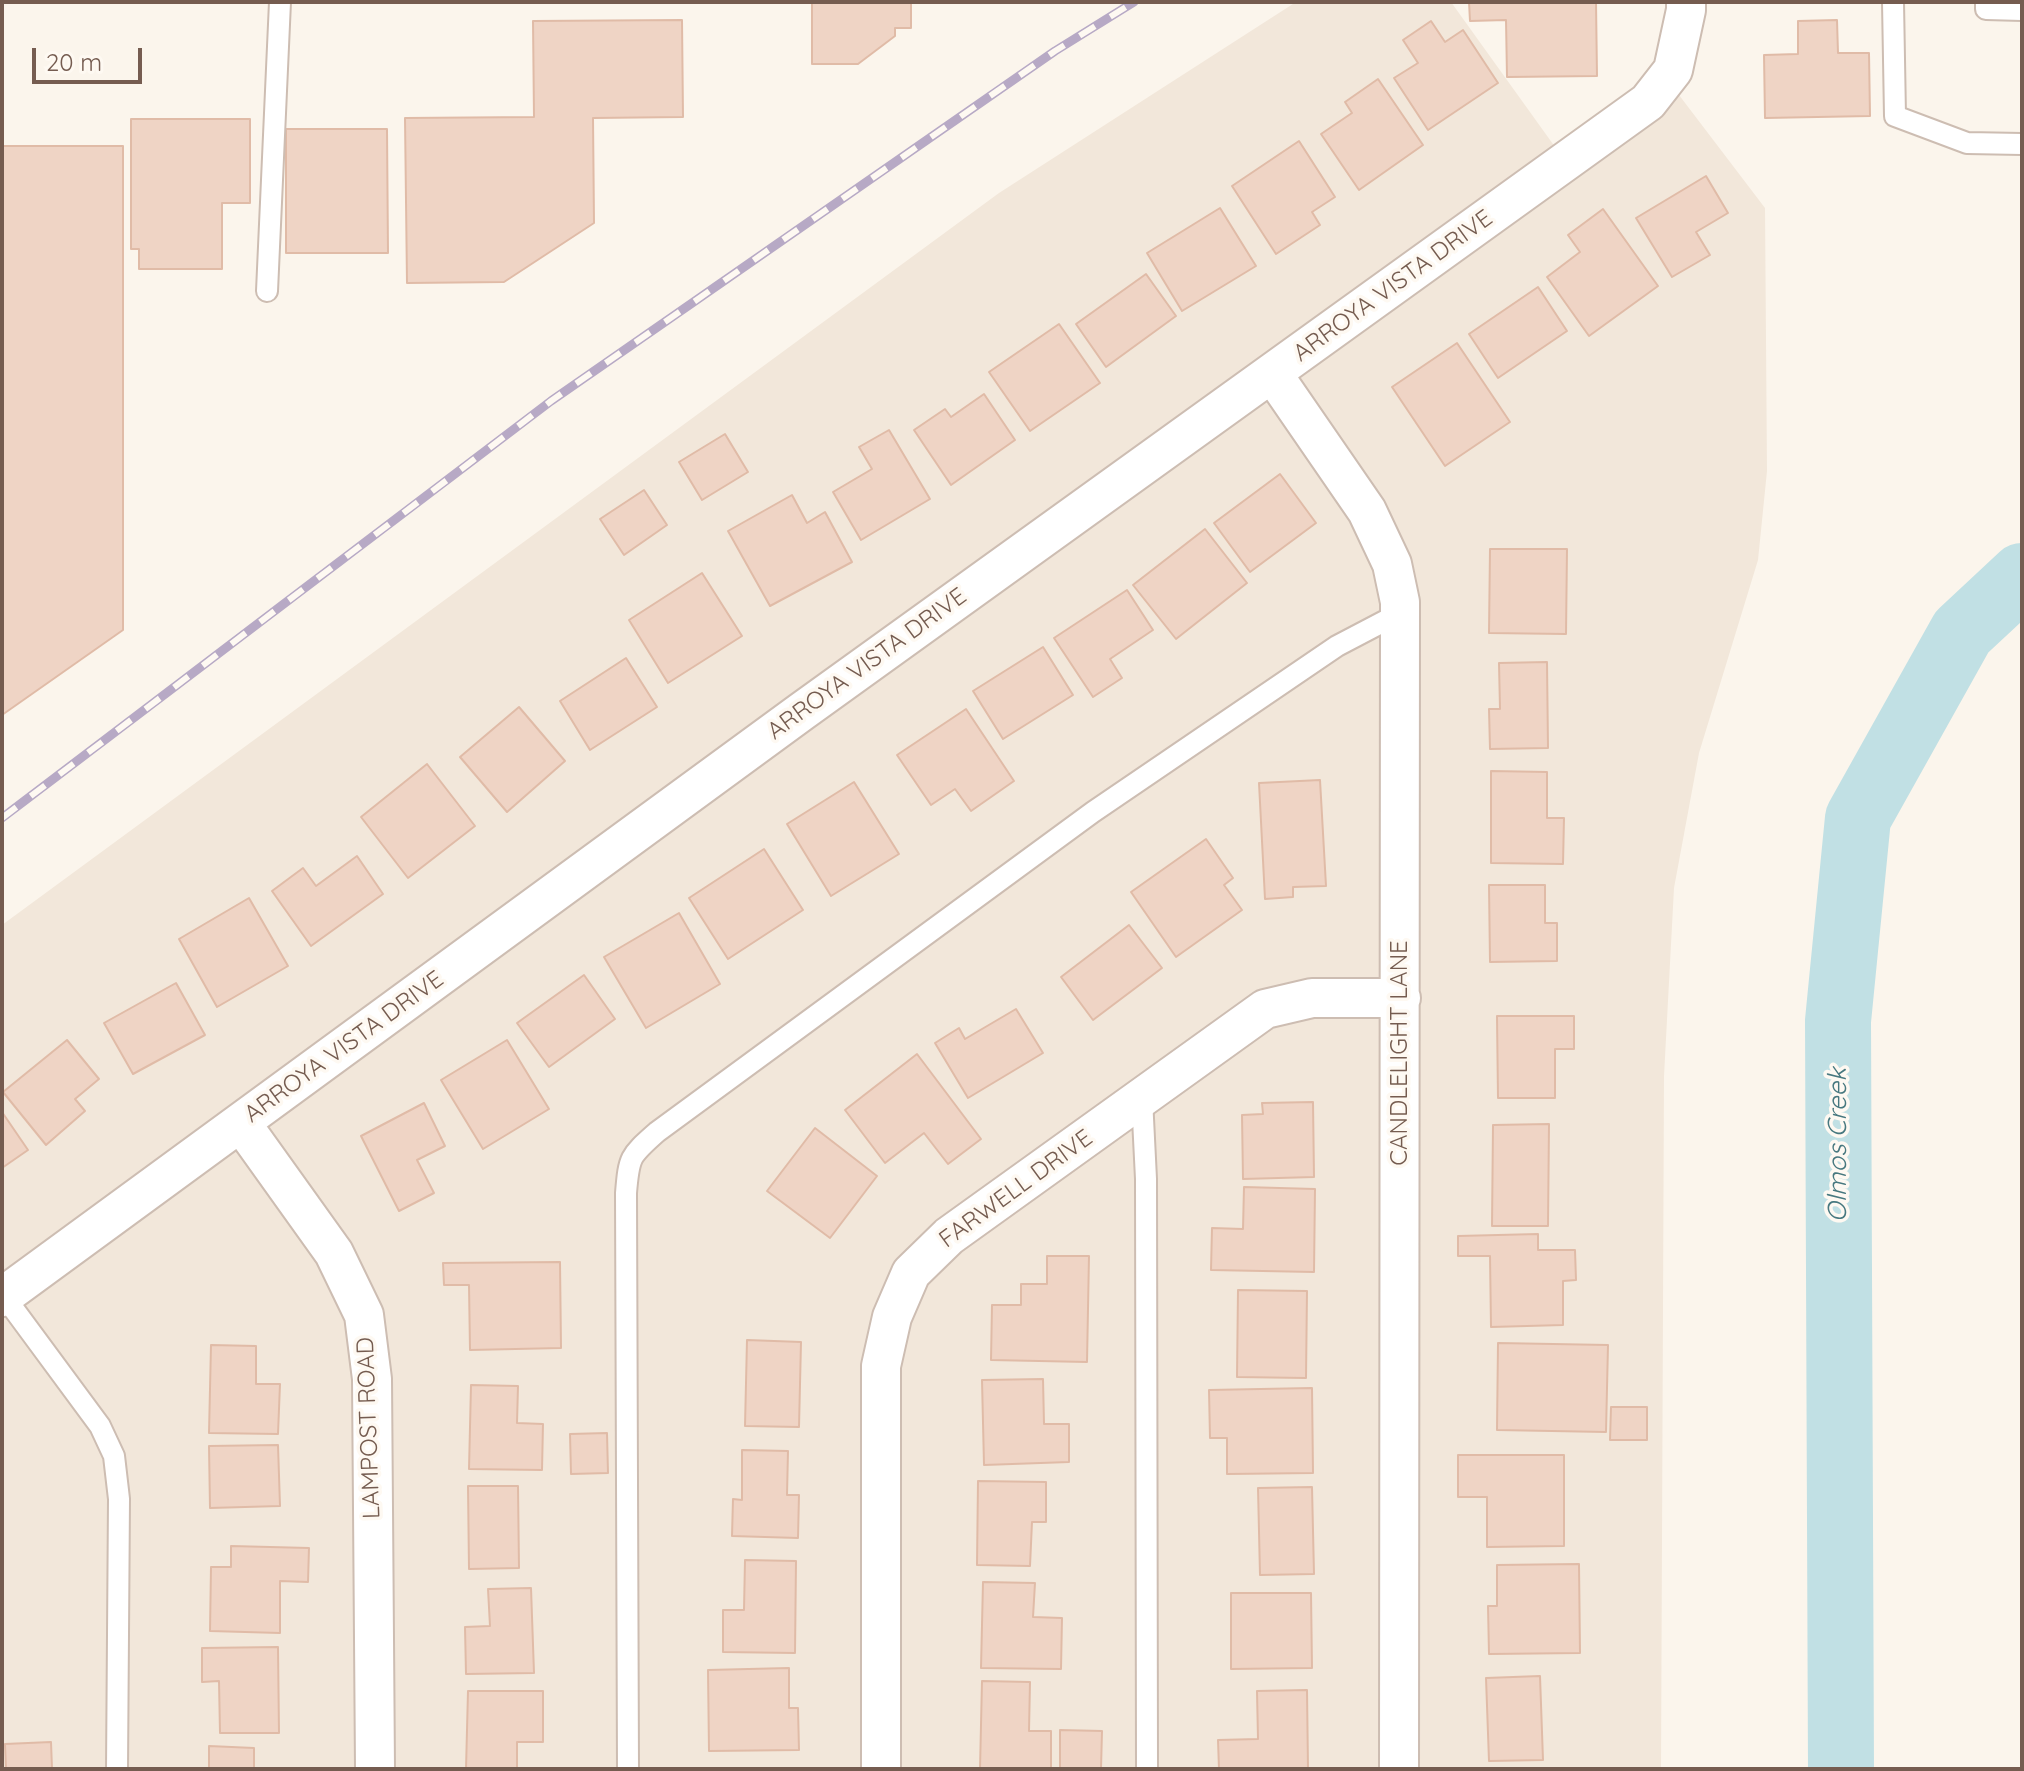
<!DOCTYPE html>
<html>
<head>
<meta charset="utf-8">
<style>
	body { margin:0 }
	#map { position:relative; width:2024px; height:1771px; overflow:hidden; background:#fbf5ec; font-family:Quicksand,sans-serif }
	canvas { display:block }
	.frame { position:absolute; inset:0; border:4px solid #755c50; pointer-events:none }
	.scale { position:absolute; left:32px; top:48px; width:110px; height:36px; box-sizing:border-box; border:4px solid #755c50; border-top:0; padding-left:10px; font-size:24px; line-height:28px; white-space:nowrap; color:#755c50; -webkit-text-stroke:6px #fef9f2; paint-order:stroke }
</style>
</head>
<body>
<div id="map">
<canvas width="2024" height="1771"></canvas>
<div class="frame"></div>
<div class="scale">20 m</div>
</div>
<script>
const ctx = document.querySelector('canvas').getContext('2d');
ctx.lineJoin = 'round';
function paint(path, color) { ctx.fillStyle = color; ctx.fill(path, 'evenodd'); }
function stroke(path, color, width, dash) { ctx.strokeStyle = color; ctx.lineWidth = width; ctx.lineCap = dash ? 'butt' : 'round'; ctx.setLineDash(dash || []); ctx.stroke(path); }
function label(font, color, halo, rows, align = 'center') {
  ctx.font = font + ' Quicksand,sans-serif'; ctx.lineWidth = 7; ctx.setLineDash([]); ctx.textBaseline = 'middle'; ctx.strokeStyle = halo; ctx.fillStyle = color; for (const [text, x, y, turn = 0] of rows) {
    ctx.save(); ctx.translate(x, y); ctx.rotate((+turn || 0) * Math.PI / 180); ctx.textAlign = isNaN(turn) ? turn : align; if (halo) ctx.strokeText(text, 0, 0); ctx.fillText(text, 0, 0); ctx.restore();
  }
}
paint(new Path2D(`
	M1296,2H1451L1573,172L1679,95L1765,208L1767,471L1758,560L1699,753L1674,888L1664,1076L1661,1769H2V925L999,193Z`), '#f2e7da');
stroke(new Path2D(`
	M1841,1769L1838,1021L1858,818L1962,632L2022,576`), '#c1e0e4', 66);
const building = new Path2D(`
	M812,2H911V28H895V36L858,64H812Z
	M1469,2H1596L1597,76L1507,77L1506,20L1470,21Z
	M682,20L683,117L593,118L594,223L504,282L407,283L405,118L534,117L533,21Z
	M1837,20L1838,53H1869L1870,116L1765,118L1764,55L1798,54V21Z
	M1431,21L1445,42L1463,30L1498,83L1428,130L1394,78L1418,63L1403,40Z
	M1378,79L1423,145L1359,190L1321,134L1352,113L1345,102Z
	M131,119H250V203H222V269H139V249H131Z
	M286,129H387L388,253H286Z
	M1299,141L1335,197L1312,212L1320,225L1276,254L1232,186Z
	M2,146H123V630L2,715Z
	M1706,176L1728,213L1696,232L1710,255L1672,277L1636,218Z
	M1220,208L1256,266L1182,311L1147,253Z
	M1603,209L1658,286L1589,336L1547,277L1580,252L1568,235Z
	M1146,274L1176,316L1106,367L1076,324Z
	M1538,287L1567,331L1498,378L1469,334Z
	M1059,324L1100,383L1030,431L989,372Z
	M1457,343L1510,422L1445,466L1392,387Z
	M984,394L1015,440L951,485L914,430L945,409L951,417Z
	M889,430L930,499L861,540L833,492L872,469L859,447Z
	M725,434L748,472L702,500L679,462Z
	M1280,474L1316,523L1250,572L1214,523Z
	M644,490L667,525L624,555L600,519Z
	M792,495L807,523L825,512L852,562L770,606L728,531Z
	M1205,529L1247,583L1176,639L1133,585Z
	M1490,549H1567L1566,634L1489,633Z
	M702,573L742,636L668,683L629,620Z
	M1127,590L1153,630L1110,659L1122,678L1093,697L1054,638Z
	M1043,647L1073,695L1003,739L973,691Z
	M626,658L657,707L590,750L560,701Z
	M1547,662L1548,748L1490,749L1489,709H1500L1499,663Z
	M519,707L565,761L507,812L460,757Z
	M966,709L1014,781L971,811L955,789L931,805L897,755Z
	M427,764L475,826L408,878L361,817Z
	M1491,771L1547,772V818H1564L1563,864L1491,863Z
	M1320,780L1326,886L1293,887V897L1265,899L1259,783Z
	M854,782L899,854L831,896L787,824Z
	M1206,839L1233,878L1224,885L1242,910L1176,957L1131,892Z
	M764,849L803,910L728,959L689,898Z
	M357,856L383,894L311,946L272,891L303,868L316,886Z
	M1489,885H1545V923H1557V961L1490,962Z
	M249,898L288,966L217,1007L179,939Z
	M679,913L720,984L646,1028L604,957Z
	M1129,925L1162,968L1093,1020L1061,977Z
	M584,975L615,1019L549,1067L517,1023Z
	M176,983L205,1035L133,1074L104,1023Z
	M1016,1009L1043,1053L968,1098L935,1043L959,1028L965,1039Z
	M1497,1016H1574V1049H1555V1098H1498Z
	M67,1040L99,1079L75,1099L85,1111L46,1145L3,1092Z
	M507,1040L549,1109L483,1149L441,1080Z
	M917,1054L981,1139L948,1164L924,1133L885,1163L845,1110Z
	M1313,1102L1314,1177L1243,1179L1242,1115L1263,1114L1262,1103Z
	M424,1103L445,1146L417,1160L434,1193L399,1211L361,1136Z
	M2,1112L28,1150L2,1168Z
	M1549,1124L1548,1226H1492L1493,1125Z
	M815,1128L877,1176L830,1238L767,1191Z
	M1244,1187L1315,1189L1314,1272L1211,1270L1212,1228L1243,1229Z
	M1538,1234V1250H1575L1576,1280L1563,1281V1325L1491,1327L1490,1256H1458V1236Z
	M1047,1256H1089L1087,1362L991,1360L992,1305H1021V1284H1047Z
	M560,1262L561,1348L470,1350L469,1285H444L443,1263Z
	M1238,1290L1307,1291L1306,1378L1237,1377Z
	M747,1340L801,1342L799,1427L745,1426Z
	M1498,1343L1608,1345L1606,1432L1497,1430Z
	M211,1345L256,1346V1384H280L278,1434L209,1433Z
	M1043,1379L1044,1424H1069V1462L984,1465L982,1380Z
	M471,1385L518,1386L517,1423L543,1424L542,1470L469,1469Z
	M1312,1388L1313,1473L1227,1474V1438H1210L1209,1390Z
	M1611,1407H1647V1440H1610Z
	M607,1433L608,1473L571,1474L570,1434Z
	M278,1445L280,1506L210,1508L209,1446Z
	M742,1450L788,1451L787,1495H799L798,1538L732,1536L733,1499L742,1500Z
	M1458,1455H1564V1546L1487,1547V1497H1458Z
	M978,1481L1046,1482V1522H1032L1030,1566L977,1565Z
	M468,1486H518L519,1568L469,1569Z
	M1312,1487L1314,1574L1260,1575L1258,1488Z
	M231,1546L309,1548L308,1582L280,1581V1633L210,1631L211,1567H231Z
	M745,1560L796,1561L795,1653L723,1652V1610H744Z
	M1579,1564L1580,1653L1489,1654L1488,1606H1497V1565Z
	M983,1582L1035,1583L1033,1617L1062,1618L1061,1669L981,1668Z
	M531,1588L534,1673L466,1674L465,1627L490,1626L488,1589Z
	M1231,1593H1311L1312,1668L1231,1669Z
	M278,1647L279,1733H220L219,1681L202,1682V1648Z
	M789,1668V1708H798L799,1750L709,1751L708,1670Z
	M1540,1676L1543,1760L1489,1761L1486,1678Z
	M982,1681L1030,1682L1029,1731H1051V1769H980Z
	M1307,1690L1308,1769H1219L1218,1740L1258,1739L1257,1691Z
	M468,1691H543V1742H517V1769H466Z
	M1060,1730L1102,1731L1101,1769H1060Z
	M51,1742L52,1769H6L5,1744Z
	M209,1746L254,1748V1769H209Z`);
paint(building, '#efd4c5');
stroke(building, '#e0bba7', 2);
const lane = new Path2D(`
	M1893,2L1895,116L1967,143L2022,144
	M1986,2V9L2022,10
	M267,291L280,2
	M1142,1098L1146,1179L1147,1769
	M4,1296L100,1426L114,1456L119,1499L117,1769
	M628,1769L626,1193C629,1156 630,1156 657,1132L1093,812L1337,646L1400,613`);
const street = new Path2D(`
	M1272,373L1367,511L1392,564L1400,602L1399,1769
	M241,1123L334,1253L364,1315L372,1379L375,1769
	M2,1297L801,712L1648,102L1673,70L1686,10V2
	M881,1769V1366L892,1317L911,1273L949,1236L1265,1009L1312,998H1401`);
stroke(lane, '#cdbdb2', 24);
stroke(street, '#cdbdb2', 42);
stroke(lane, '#fff', 20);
stroke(street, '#fff', 38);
const rail = new Path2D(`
	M2,818L551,401L1055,51L1134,2`);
stroke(rail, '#b7a9c5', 9);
stroke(rail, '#fef9f2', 6, [18]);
label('24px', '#755c50', '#fef9f2', [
	["ARROYA VISTA DRIVE",1393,286,-36],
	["ARROYA VISTA DRIVE",867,664,-36],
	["ARROYA VISTA DRIVE",344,1047,-36],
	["CANDLELIGHT LANE",1400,1053,-90],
	["FARWELL DRIVE",1016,1189,-36],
	["LAMPOST ROAD",369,1428,-92]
]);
label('italic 26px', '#47787f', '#fef9f2', [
	["Olmos Creek",1838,1145,-90]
]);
</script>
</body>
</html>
